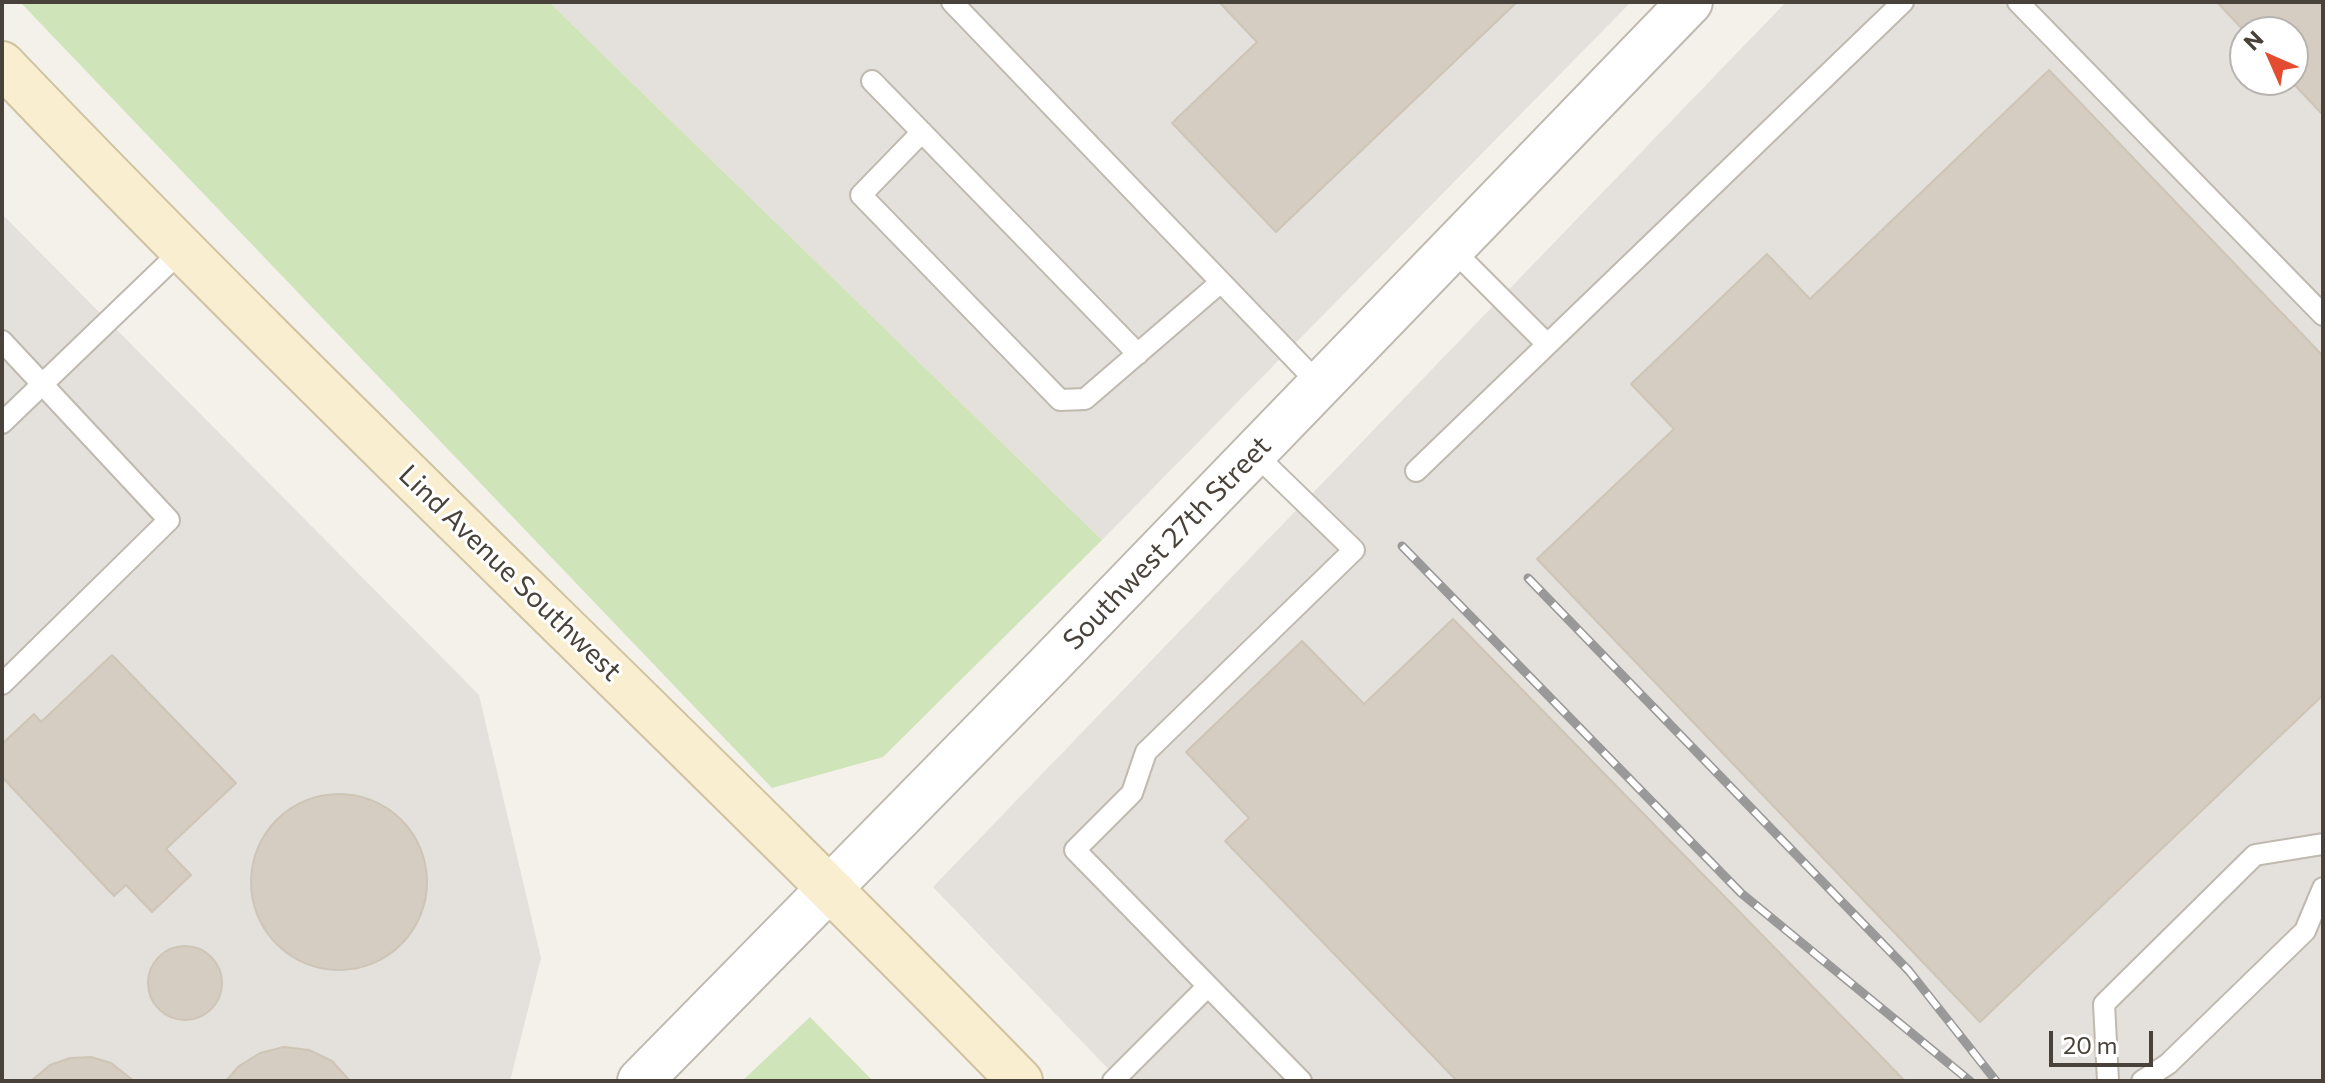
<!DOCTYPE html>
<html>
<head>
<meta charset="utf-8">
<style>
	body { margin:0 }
	#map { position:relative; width:2325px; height:1083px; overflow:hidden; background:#f4f1eb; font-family:Commissioner,sans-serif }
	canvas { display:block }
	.frame { position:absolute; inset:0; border:4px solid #48423a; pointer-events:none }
	.north { position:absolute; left:2229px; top:16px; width:80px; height:80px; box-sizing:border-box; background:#fff; border:2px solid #b6b3b0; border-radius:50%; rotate:315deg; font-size:22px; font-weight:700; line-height:32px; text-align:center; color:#48423a }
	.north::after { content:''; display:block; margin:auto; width:28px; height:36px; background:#e44c32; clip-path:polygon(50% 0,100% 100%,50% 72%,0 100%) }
	.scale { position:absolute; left:2049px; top:1031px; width:104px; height:36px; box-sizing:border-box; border:4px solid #48423a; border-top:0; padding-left:10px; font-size:24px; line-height:28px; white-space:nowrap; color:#48423a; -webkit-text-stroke:6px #fff; paint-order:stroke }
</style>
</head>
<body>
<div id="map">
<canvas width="2325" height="1083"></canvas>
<div class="frame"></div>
<div class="north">N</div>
<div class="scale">20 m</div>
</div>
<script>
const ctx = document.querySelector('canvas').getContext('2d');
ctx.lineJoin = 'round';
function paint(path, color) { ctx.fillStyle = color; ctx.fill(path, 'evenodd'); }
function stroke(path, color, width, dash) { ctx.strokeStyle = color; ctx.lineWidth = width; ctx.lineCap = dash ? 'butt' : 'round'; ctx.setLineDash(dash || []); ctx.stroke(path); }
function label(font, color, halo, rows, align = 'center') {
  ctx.font = font + ' Commissioner,sans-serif'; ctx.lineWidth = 6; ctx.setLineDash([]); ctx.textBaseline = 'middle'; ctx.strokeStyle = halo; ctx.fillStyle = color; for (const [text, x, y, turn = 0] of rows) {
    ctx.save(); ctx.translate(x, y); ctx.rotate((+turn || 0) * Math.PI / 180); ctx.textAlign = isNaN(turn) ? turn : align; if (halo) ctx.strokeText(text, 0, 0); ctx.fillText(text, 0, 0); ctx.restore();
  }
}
paint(new Path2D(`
	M549,2H1631L1102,540Z
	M1786,2H2323V1081H1120L933,887ZM2245,32H2293V80H2245Z
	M2,214L479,695L541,958L510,1081H2Z`), '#e4e0dc');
paint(new Path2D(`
	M20,2H549L1102,540L883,757L772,788Z
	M810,1017L873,1081H742Z`), '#d0e4b9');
const building = new Path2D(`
	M1219,2H1517L1276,232L1172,123L1257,42Z
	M2217,2H2323V115L2290,80L2293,32H2245Z
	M2049,70L2323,356V695L1980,1022L1537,559L1674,429L1631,384L1767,254L1810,299Z
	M1453,619L1905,1081H1457L1225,841L1249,818L1186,752L1302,641L1364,704Z
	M112,655L236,783L166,849L191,875L152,912L126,885L114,896L2,777V744L34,714L41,722Z
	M251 882a88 88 0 1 1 176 0a88 88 0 1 1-176 0Z
	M148 983a37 37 0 1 1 74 0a37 37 0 1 1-74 0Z
	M284,1047L309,1050L332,1061L350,1081H226L239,1066L260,1053Z
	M91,1057L111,1063L134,1081H31L50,1065L70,1058Z`);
paint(building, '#d5cdc2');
stroke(building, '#cfc5b6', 2);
const service = new Path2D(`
	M952,2L1320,385
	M2018,2L2323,315
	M872,81L1138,354
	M922,132L861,195L1060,400L1085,399L1221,282
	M1452,249L1547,344
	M2,341L169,520L2,684
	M2,423L181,251
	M1254,453L1354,550L1146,752L1132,793L1075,850L1301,1081
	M1416,471L1903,2
	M1113,1081L1208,986
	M2108,1081L2104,1004L2255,855L2323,844
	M2142,1081L2168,1064L2305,931L2323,888`);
const tertiary = new Path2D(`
	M640,1081L1048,666L1690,2`);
const secondary = new Path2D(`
	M2,64C333,411 685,737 1020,1081`);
stroke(service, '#bfb9af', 24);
stroke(tertiary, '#bfb9af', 48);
stroke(secondary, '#cfc2a0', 48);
stroke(service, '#fff', 20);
stroke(tertiary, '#fff', 44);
stroke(secondary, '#f9efd0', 44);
const rail = new Path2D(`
	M1402,546L1741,893L1970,1081
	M1528,578L1909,971L1996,1081`);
stroke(rail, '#999', 9);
stroke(rail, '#fff', 6, [18]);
label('28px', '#48423a', '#fff', [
	["Southwest 27th Street",1167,543,-46],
	["Lind Avenue Southwest",510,573,44]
]);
</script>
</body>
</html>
